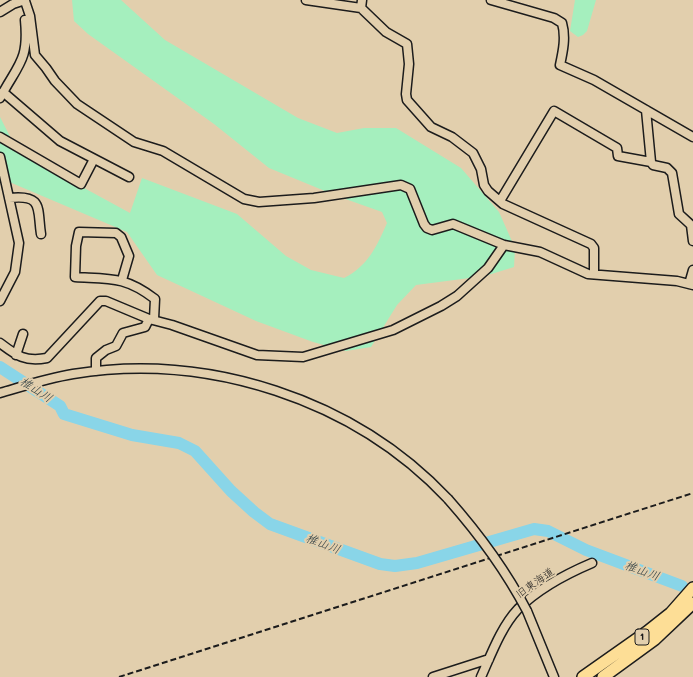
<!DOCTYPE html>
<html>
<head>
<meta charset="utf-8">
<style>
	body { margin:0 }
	canvas { display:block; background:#e2cfad }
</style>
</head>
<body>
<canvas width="693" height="677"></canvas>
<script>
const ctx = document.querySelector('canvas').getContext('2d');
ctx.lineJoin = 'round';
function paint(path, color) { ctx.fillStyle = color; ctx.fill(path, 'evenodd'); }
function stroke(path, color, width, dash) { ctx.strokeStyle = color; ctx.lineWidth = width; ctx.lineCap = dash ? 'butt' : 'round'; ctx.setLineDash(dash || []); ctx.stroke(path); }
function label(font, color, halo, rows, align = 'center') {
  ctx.font = font + ' Mali,"Klee One",sans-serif'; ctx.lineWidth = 4; ctx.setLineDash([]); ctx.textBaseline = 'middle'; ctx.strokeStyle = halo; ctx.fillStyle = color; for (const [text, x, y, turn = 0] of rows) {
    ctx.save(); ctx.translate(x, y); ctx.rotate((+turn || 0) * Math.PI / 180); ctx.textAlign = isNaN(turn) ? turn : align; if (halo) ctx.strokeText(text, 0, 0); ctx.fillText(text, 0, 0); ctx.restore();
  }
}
paint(new Path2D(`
	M72,0H121L165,40L298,118L337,133L364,128H396L461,168L499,212L515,248L514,267L485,276L416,285L397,305L371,347L346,351L313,342L256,321L157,275L127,232L0,178V117L18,152L130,213L142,178L237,214L286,256L311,270L344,278C368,266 377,246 387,223L382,212L337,196L269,168L214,124L88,34L74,21Z
	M575,0H596L587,31L583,35L578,37L570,31Z`), '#a5efbe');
stroke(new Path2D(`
	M0,367L60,406L64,414L132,435L179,443L195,451L231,491L254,512L270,524L380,564L395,566L417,563L534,529L548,531L586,550L682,586`), '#89d5e8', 12);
const minor = new Path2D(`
	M306,0L361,8L386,32L407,44L409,64L406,94L407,100L431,127L452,137L473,153L481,169L484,185L488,191L503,204L591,244L594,248V274
	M491,0L554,18L562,23C566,37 563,51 560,65L594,80L693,137
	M25,1L30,16L35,55L46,68L55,81L77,104L134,142L163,151L244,199L259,202L314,198L401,185L410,189L424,224L427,228L432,230L453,224L504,245L540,252L588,274L677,281L693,285
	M361,8L362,0
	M0,12L13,4L25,0
	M3,92L60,141L129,177
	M0,98C18,64 29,61 25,20
	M646,110L651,162L653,165L667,168L672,173L679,214L691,225L693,241
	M0,137L81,184L94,159
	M0,157L19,243L15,272L0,301
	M9,198C44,194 37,209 41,234
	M500,201L554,111L617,148L618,156L651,162
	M122,280L129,256L121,237L116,233L79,232L76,246L75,277C110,279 125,276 155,299L154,319
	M689,284L693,270
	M0,343C17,356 25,362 47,358L100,301H106L149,319L172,325L257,355L303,357L393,330L441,306L457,296L488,268L504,245
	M16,355L23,334
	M96,371V358L106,350L116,346L123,333L145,327L149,319
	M0,393C24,386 48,378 73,374C208,352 354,399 448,499
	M527,611L554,677
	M433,677L489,659
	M481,677C491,655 501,627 518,609C538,589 566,574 592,563`);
const highway = new Path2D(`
	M583,677L647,632L671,613L693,588
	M603,677L655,639L693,603`);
stroke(minor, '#1c1c1c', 11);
stroke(highway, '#1c1c1c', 14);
stroke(minor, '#e2cfad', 8);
stroke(highway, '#fdde96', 11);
stroke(new Path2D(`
	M119,677L693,493`), '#1c1c1c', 2, [6, 3]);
const minorBridge = new Path2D(`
	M448,499C479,534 505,569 527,611`);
stroke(minorBridge, '#1c1c1c', 11, []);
stroke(minorBridge, '#e2cfad', 8);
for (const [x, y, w] of [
	[642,637,14]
]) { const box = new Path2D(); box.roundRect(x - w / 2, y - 8, w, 16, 3); ctx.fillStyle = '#e2cfad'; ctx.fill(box); stroke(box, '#1c1c1c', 1); }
label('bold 10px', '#1c1c1c', null, [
	["1",642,637]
]);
label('11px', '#1c1c1c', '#e2cfad', [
	["旧東海道",535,583,-35]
]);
label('italic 12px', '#324145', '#e2cfad', [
	["椎山川",36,390,33],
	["椎山川",323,544,21],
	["椎山川",642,571,20]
]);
</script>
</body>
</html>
